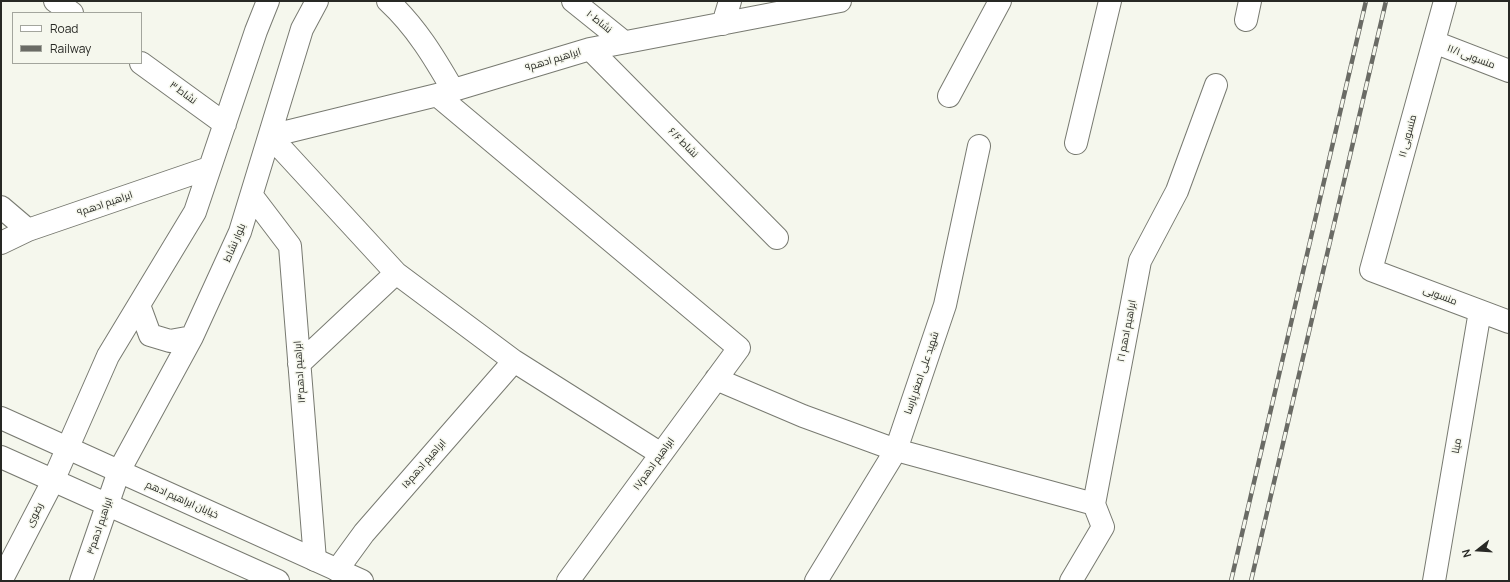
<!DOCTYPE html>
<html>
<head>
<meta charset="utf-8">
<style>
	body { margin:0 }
	#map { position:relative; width:1510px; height:582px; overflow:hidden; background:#f5f7ed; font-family:Manrope,sans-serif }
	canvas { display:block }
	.frame { position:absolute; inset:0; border:2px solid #282925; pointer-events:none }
	.legend { position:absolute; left:12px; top:12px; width:130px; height:52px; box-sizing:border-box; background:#f5f7ed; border:1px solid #a3a59d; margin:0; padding:5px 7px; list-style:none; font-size:12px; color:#282925 }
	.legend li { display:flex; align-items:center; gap:8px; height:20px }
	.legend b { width:20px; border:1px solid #a3a59d }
	.north { position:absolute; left:1458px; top:530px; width:40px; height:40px; -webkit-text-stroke:3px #f5f7ed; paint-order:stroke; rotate:253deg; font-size:11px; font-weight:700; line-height:16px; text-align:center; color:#282925 }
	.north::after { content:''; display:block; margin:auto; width:14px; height:18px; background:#282925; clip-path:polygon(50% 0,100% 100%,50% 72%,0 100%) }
</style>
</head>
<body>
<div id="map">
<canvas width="1510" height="582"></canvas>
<div class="frame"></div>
<ul class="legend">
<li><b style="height:5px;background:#fff"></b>Road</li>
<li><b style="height:5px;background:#6a6b65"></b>Railway</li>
</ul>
<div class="north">N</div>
</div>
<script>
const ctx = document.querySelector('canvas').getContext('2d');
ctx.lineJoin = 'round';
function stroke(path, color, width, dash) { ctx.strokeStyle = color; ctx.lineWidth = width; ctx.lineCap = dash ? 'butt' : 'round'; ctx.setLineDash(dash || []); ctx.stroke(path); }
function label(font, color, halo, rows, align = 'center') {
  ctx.font = font + ' Manrope,Cairo,sans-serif'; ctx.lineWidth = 3; ctx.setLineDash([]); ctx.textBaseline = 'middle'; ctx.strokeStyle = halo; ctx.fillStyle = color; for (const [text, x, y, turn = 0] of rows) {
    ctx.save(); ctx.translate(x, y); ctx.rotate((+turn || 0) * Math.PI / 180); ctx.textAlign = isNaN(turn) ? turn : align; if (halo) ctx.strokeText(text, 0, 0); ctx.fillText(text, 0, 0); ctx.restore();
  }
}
const street = new Path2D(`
	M55,1L72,13
	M388,1C416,27 434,57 453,90
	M573,1L624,42
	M1445,1L1371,270L1509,322
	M1246,20L1250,1
	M723,24L730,1
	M1434,42L1509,71
	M590,49L777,238
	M141,63L225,124
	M437,95L739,348L568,581
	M949,96L1000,1
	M1076,143L1110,1
	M252,196L290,246L315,560
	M1,207L28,230
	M1,243L28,230L209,168
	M139,305L150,335L170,341L192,337
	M299,364L396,273
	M716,379L803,416L896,450L1094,504
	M661,454L514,361L396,273L270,136L437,95L590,49L840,1
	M337,570L364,533L514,361
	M1,581L53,481L108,356L195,212L256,31L268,1
	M81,581L119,471L192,337L240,232L302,29L317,1
	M816,581L896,450L945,305L979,146
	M1071,581L1103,527L1094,504L1140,261L1177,191L1216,85
	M1434,581L1480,311`);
const secondary = new Path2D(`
	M1,418L362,581
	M1,457L278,581`);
stroke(street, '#787a71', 24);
stroke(secondary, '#787a71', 24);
stroke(street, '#fff', 22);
stroke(secondary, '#fff', 22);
const rail = new Path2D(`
	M1231,581L1366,1
	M1251,581L1386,1`);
stroke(rail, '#6a6b65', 4.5);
stroke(rail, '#f5f7ed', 3, [9]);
label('10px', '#282925', '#f5f7ed', [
	["نشاط ۱۰",599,22,39],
	["منسوبی ۱۱/۱",1471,57,21],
	["ابراهیم ادهم۹",553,60,-17],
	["نشاط ۳",183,93,36],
	["منسوبی ۱۱",1408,136,-75],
	["نشاط ۶/۶",683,143,45],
	["ابراهیم ادهم۹",105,204,-19],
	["بلوار نشاط",235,243,-67],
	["منسوبی",1440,296,21],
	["ابراهیم ادهم ۲۱",1127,331,-79],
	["ابراهیم ادهم۱۳",300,372,-94],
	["شهید علی اصغر پارسا",922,373,-71],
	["مینا",1457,446,-80],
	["ابراهیم ادهم۱۵",424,464,-49],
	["ابراهیم ادهم۱۷",654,464,-54],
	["خیابان ابراهیم ادهم",182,500,24],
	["رضوی",35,515,-63],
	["ابراهیم ادهم۴",100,526,-71]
]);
</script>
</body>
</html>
